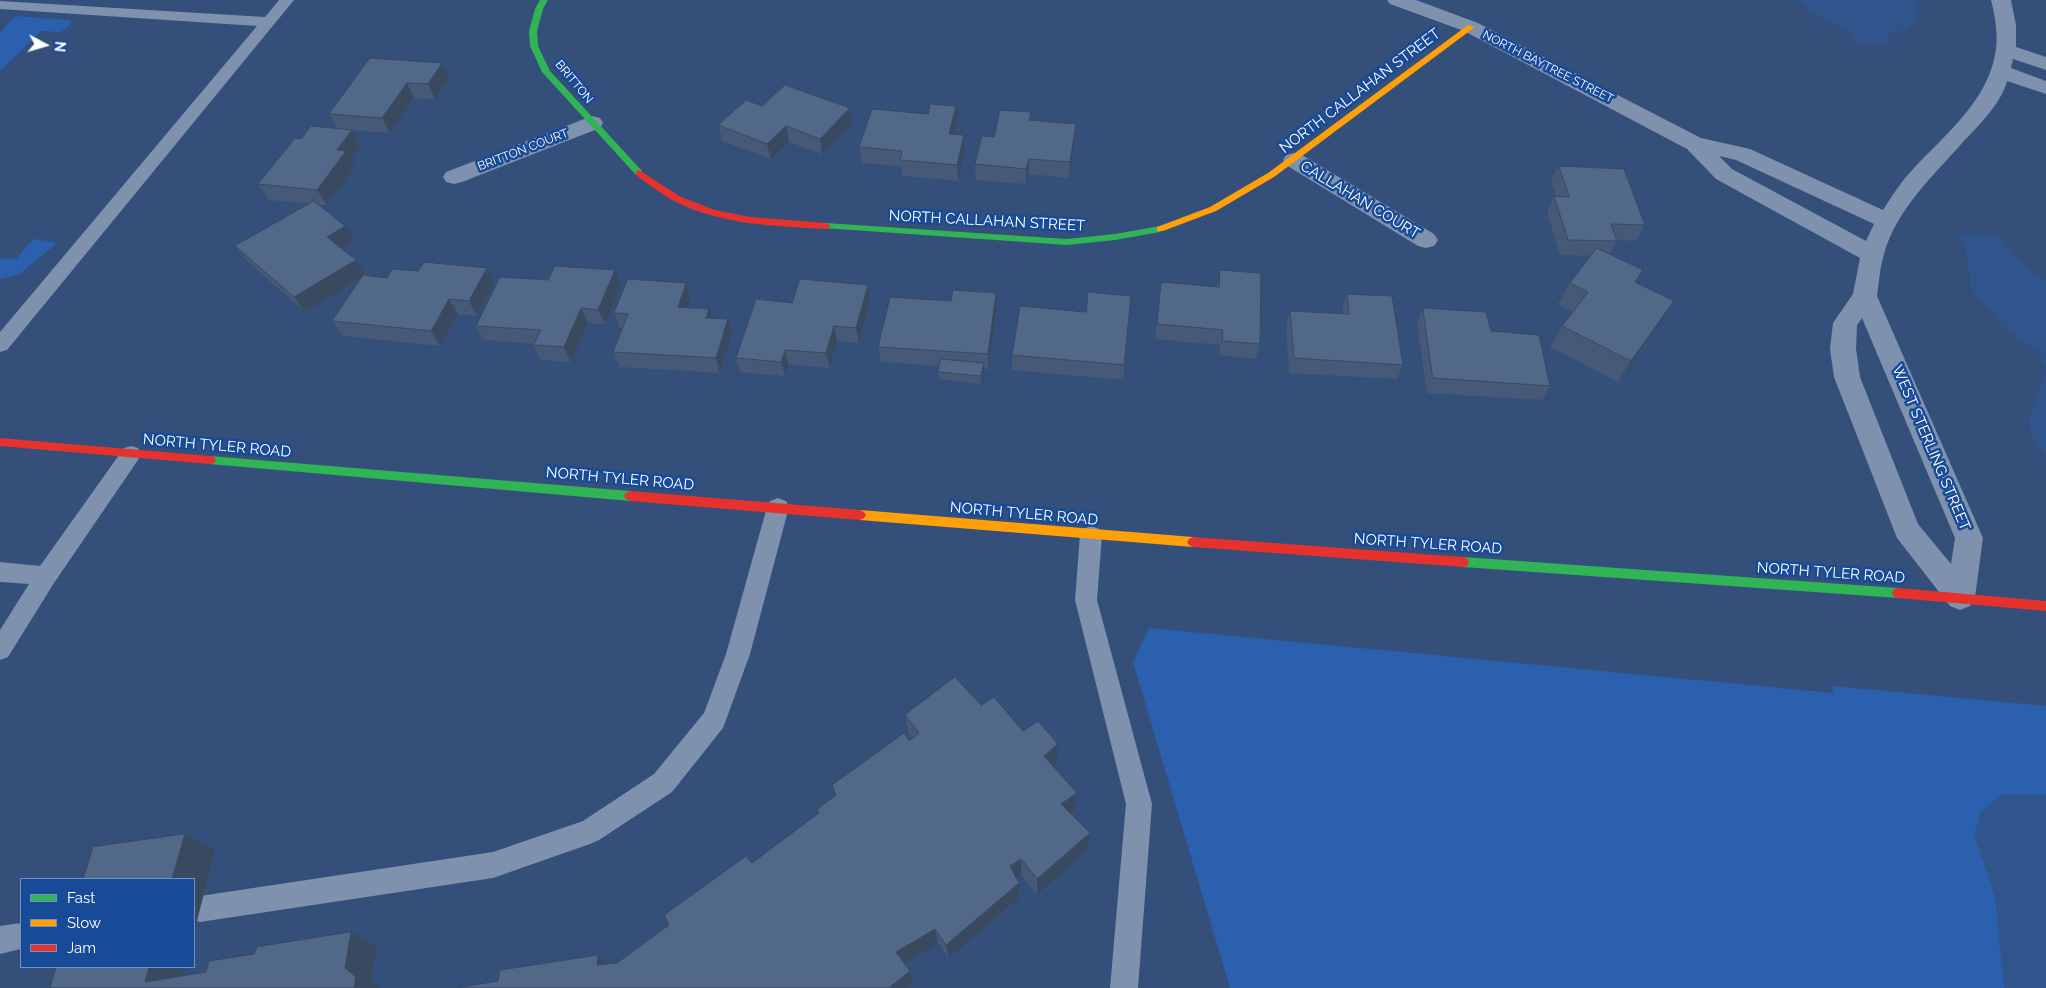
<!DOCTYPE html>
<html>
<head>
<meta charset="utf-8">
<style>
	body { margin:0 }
	#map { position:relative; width:2046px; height:988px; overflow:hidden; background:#34507a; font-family:Raleway,sans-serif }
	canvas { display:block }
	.legend { position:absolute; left:20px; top:878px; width:175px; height:90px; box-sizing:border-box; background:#174a97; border:1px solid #7492c1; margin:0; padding:6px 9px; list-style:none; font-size:15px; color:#fff }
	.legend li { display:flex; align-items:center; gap:10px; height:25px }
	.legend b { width:25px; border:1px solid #7492c1 }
	.north { position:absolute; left:20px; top:20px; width:50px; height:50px; -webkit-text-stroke:4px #174a97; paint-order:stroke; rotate:96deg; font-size:14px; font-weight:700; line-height:20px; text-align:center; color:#fff }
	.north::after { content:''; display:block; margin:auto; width:18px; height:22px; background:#fff; clip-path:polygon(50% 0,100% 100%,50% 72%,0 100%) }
</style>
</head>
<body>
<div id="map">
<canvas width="2046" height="988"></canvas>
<ul class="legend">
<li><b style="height:6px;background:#30b455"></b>Fast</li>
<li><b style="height:6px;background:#ff9f0a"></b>Slow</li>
<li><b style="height:6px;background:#e5322d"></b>Jam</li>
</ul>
<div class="north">N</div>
</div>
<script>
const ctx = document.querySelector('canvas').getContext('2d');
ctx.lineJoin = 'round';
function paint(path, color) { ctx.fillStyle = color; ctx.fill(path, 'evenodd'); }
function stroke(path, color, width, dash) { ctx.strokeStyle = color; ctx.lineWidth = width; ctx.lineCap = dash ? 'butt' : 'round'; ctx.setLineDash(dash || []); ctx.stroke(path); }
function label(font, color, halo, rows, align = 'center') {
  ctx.font = font + ' Raleway,sans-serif'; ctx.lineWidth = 5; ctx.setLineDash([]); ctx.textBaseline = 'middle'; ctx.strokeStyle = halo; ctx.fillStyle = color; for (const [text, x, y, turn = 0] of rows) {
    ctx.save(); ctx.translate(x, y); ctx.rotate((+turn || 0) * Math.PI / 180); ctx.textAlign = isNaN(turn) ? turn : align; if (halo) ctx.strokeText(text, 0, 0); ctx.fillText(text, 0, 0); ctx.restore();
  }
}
paint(new Path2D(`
	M15,16L69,20L71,21V24L61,32L41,31L0,71V33Z
	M33,239L55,242V245L18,275L0,279V258L16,259Z
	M1149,628L1833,693L1832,686L2046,706V988H1230L1133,662Z`), '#2b60ae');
paint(new Path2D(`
	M1796,0H1919C1919,23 1908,31 1887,34L1892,44L1856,42L1848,30L1821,18Z
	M1957,233L2002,238L2017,259L2046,281V366L2039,352L2003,327L1971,288L1966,249Z
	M2046,371V454C2013,419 2039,407 2046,371Z
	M2003,794L2046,795V988H2004L1995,897L1974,835L1981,811Z`), '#30558c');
paint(new Path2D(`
	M279,0H294L7,350L0,352V332L257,26L0,9V1L265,17Z
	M131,446L138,448L141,454L138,460L54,583L8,657L0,660V630L29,584L0,582V562L40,566L124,448Z
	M778,498L786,501L789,507L750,654L726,720L723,728L672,792L599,840L590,844L493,878L200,922L194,920V898L200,896L493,852L583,821L654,774L704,713L726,654L767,507L770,501Z
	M1091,526L1099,529L1102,535L1097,600L1152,804L1138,988H1110L1126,804L1075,600L1080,535L1083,529Z
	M21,923V949L0,954V926Z`), '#7e91ad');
paint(new Path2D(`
	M1387,0H1416L1478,23L1701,138L1750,149L1883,210C1889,201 1895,191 1902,182C1936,140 1988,107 1996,49C1998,33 1995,16 1991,0H2011L2016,25V47L2046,57V70L2013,59L2011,68L2046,81V94L2007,81C2001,104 1979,125 1963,142C1933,176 1896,210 1884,254C1880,267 1879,282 1877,296L1983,538L1975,597L1970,606L1960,610L1950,606L1897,538L1834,377L1830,349L1833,323L1853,294L1860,258L1716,179L1687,149L1464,31L1390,4ZM1719,156L1736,160L1874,224L1866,241L1732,169ZM1862,318L1955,538L1951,564L1918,524L1860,377L1856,349L1857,325Z
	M592,116L600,118L603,123L600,128L462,182L454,184L446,182L443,177L446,172Z
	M1294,153L1302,155L1434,234L1438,240L1434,246L1426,248L1418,246L1286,165L1283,160L1286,155Z`), '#7e91ad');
paint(new Path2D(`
	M540,0H548L543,9L537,31L538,46L550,71L642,171V175H636L542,72L530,46L529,31L535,9Z
	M826,223L1067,239L1115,234L1160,226L1165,229L1160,232L1115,240L1067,245L823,228L821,226Z
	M210,456L630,491L634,493L636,496L634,499L630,501L210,464L206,463L204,460L206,457Z
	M1463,557L1898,588L1902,589L1904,593L1902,597L1898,598L1463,567L1459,566L1457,562L1459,558Z`), '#30b455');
paint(new Path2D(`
	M1468,25L1475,27L1274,177L1216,211L1163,231H1157V227L1210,207L1268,173Z
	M860,510L1193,537L1197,539L1199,542L1197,545L1193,547L860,520L856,518L854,515L856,512Z`), '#ff9f0a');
paint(new Path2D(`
	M639,170L681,197L715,210L750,217L826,223L831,226L826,229C775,226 721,225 674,201C661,194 648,184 636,175V171Z
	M0,438L210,456L214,457L216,460L214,463L210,464L0,446Z
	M630,491L860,510L864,512L866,515L864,518L860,520L630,501L626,499L624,496L626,493Z
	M1193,537L1463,557L1467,558L1469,562L1467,566L1463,567L1193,547L1189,545L1187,542L1189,539Z
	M1898,588L2046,601V611L1898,598L1894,597L1892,593L1894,589Z`), '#e5322d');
paint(new Path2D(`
	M370,58L449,79L435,100L414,98L390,133L352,130L361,145L351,159L355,167L327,205H318L345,226L355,241L342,249L356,260L366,275L387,278L495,283L477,316L458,314L440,346L343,336L332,321L360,279L305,312L247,261L235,246L310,204L269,200L258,184L301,139L338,129L329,114Z
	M762,106L852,124L822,154L789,142L771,159L722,141L718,125Z
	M956,106L957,122L954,134L964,135L965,151L958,181L902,176L901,166L862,163L859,147L928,114Z
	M1031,112V120L1076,124L1075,140L1069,178L1028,174L1026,184L976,180L975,164L994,137Z
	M1559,166L1645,225L1636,241L1617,240V241L1610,254L1643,270L1636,283L1660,322L1618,382L1550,347L1562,326L1573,312L1558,304L1570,283L1591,256L1560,255L1547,212L1554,196H1556L1551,181Z
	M1220,270L1260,344L1256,359L1219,355L1220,345L1155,339L1161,282L1217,287Z
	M686,283L691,298L688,308L712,318L728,319L732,334L720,373L620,367L613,352L622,328H620L614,313Z
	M868,285L870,300L859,343L837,341L830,368L788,364L785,376L740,372L736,358L792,303Z
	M621,286L605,324L588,323L571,362L541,360L533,345L534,344L484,340L476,326Z
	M1347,294L1403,365L1397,379L1289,373L1286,326L1290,311L1343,314L1342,309Z
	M1131,296L1123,380L1012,370V355L1086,312Z
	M997,308L988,369H984L981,384L939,379L938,372L940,366L881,362L878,347Z
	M1423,308L1491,331L1550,386L1542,400L1427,393L1417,323Z
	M981,705L1023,731L1058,744L1057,763L1053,766L1077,793L1075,810L1071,813L1090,833L1088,850L1037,895L1021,875L1017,878L1019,883V898L949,958L938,943L904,963L910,971L914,983L609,964L617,963L669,925L819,813L817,809L836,795L912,738L909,734L905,715Z`), '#465976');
paint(new Path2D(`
	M442,63L449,79L435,100L428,84Z
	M407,83L414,98L390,133L382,118Z
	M956,106L957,122L950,149L949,134Z
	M850,108L852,124L822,154L820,139Z
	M1076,124L1075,140L1069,178L1070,162Z
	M786,126L789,142L771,159L767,144Z
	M352,130L361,145L351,159L355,167L327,205L317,190L337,150Z
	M964,135L965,151L958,181L957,165Z
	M1029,159L1028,174L1026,184V169Z
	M345,226L355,241L337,252L327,237Z
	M356,260L366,275L305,312L294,297Z
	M487,268L495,283L477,316L469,301Z
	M615,270L621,286L605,324L598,310Z
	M686,283L691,298L683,322L678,307Z
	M868,285L870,300L859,343L856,328Z
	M996,293L997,308L988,369V354Z
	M449,299L458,314L440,346L431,331Z
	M1674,301L1660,322L1618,382L1631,361Z
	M581,308L588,323L571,362L564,347Z
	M709,309L714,324L706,318Z
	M728,319L732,334L720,373L716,358Z
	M834,326L837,341L830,368L826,353Z
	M785,350L788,364L785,376L781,362Z
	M984,363V371L981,384V376Z
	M1058,744L1057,763L1043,775L1044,756Z
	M1077,793L1075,810L1060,821L1061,804Z
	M1090,833L1088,850L1037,895V879Z
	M185,834L215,850L194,933V879H172Z
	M1021,859V875L1011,882L1010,866Z
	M1019,883V898L949,958L946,945Z
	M935,929L938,943L901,965L896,952Z
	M351,932L377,946L371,980L380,988H354L345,968Z
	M598,955L614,968L597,965Z
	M149,967H185L180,988L145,982Z
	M910,971L914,983L908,988H889Z`), '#394960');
const building = new Path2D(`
	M370,58L442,63L428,84L407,83L382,118L329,114Z
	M785,85L850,108L820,139L786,126L767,144L718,125L746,100L762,106Z
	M930,104L956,106L949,134L964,135L957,165L900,160L902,151L859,147L872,109L928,114Z
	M1000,110L1031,112L1029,120L1076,124L1070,162L1029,159L1026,169L975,164L982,136L994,137Z
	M311,126L352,130L337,150L346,151L317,190L258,184L295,138L301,139Z
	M1559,166L1624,169L1645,225L1611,224L1617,241L1568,240L1554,196L1569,197Z
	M314,201L345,226L327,237L356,260L294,297L235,246Z
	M1597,248L1643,270L1635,282L1674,301L1631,361L1562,326L1588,292L1570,283Z
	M424,262L487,268L469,301L449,299L431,331L332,321L363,275L387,278L392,269L418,271Z
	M555,266L615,270L598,310L581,308L564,347L533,345L541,330L476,326L500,277L548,280Z
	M1220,270L1261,273L1260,344L1222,341L1223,330L1157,324L1161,282L1219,287Z
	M628,279L686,283L678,307L709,309L706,318L728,319L716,358L613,352L628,314L614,313Z
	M800,279L868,285L856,328L834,326L826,353L785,350L781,362L736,358L756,299L792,303Z
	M953,290L996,293L988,354L878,347L890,297L951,301Z
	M1088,292L1131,296L1124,365L1012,355L1020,306L1086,312Z
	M1347,294L1392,296L1403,365L1294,358L1290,311L1349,314Z
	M1423,308L1486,312L1491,331L1539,335L1550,386L1433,378Z
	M941,359L984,363L981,376L938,372Z
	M955,677L981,705L994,697L1023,731L1038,721L1058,744L1044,756L1077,793L1061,804L1090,833L1037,879L1021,859L1010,866L1019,883L946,945L935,929L896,952L910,971L889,988H456L498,981L500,970L598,955L597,965L617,963L669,925L664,915L746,856L752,863L819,813L817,809L836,795L832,785L904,733L909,741L919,733L905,715Z
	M185,834L172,879H83L93,847Z
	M351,932L345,968L356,977L354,988H50L56,967H149L145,982L206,972L209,961L254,954L257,947Z`);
paint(building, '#516889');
stroke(building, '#394960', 1);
label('12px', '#fff', '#174a97', [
	["NORTH BAYTREE STREET",1548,67,27],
	["BRITTON",574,82,50],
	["BRITTON COURT",523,150,-21]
]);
label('15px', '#fff', '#174a97', [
	["NORTH CALLAHAN STREET",1360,91,-37],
	["CALLAHAN COURT",1360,200,31],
	["NORTH CALLAHAN STREET",987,221,3],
	["NORTH TYLER ROAD",217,446,5],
	["WEST STERLING STREET",1931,448,67],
	["NORTH TYLER ROAD",620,479,5],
	["NORTH TYLER ROAD",1024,514,5],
	["NORTH TYLER ROAD",1428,544,4],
	["NORTH TYLER ROAD",1831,573,4]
]);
</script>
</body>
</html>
